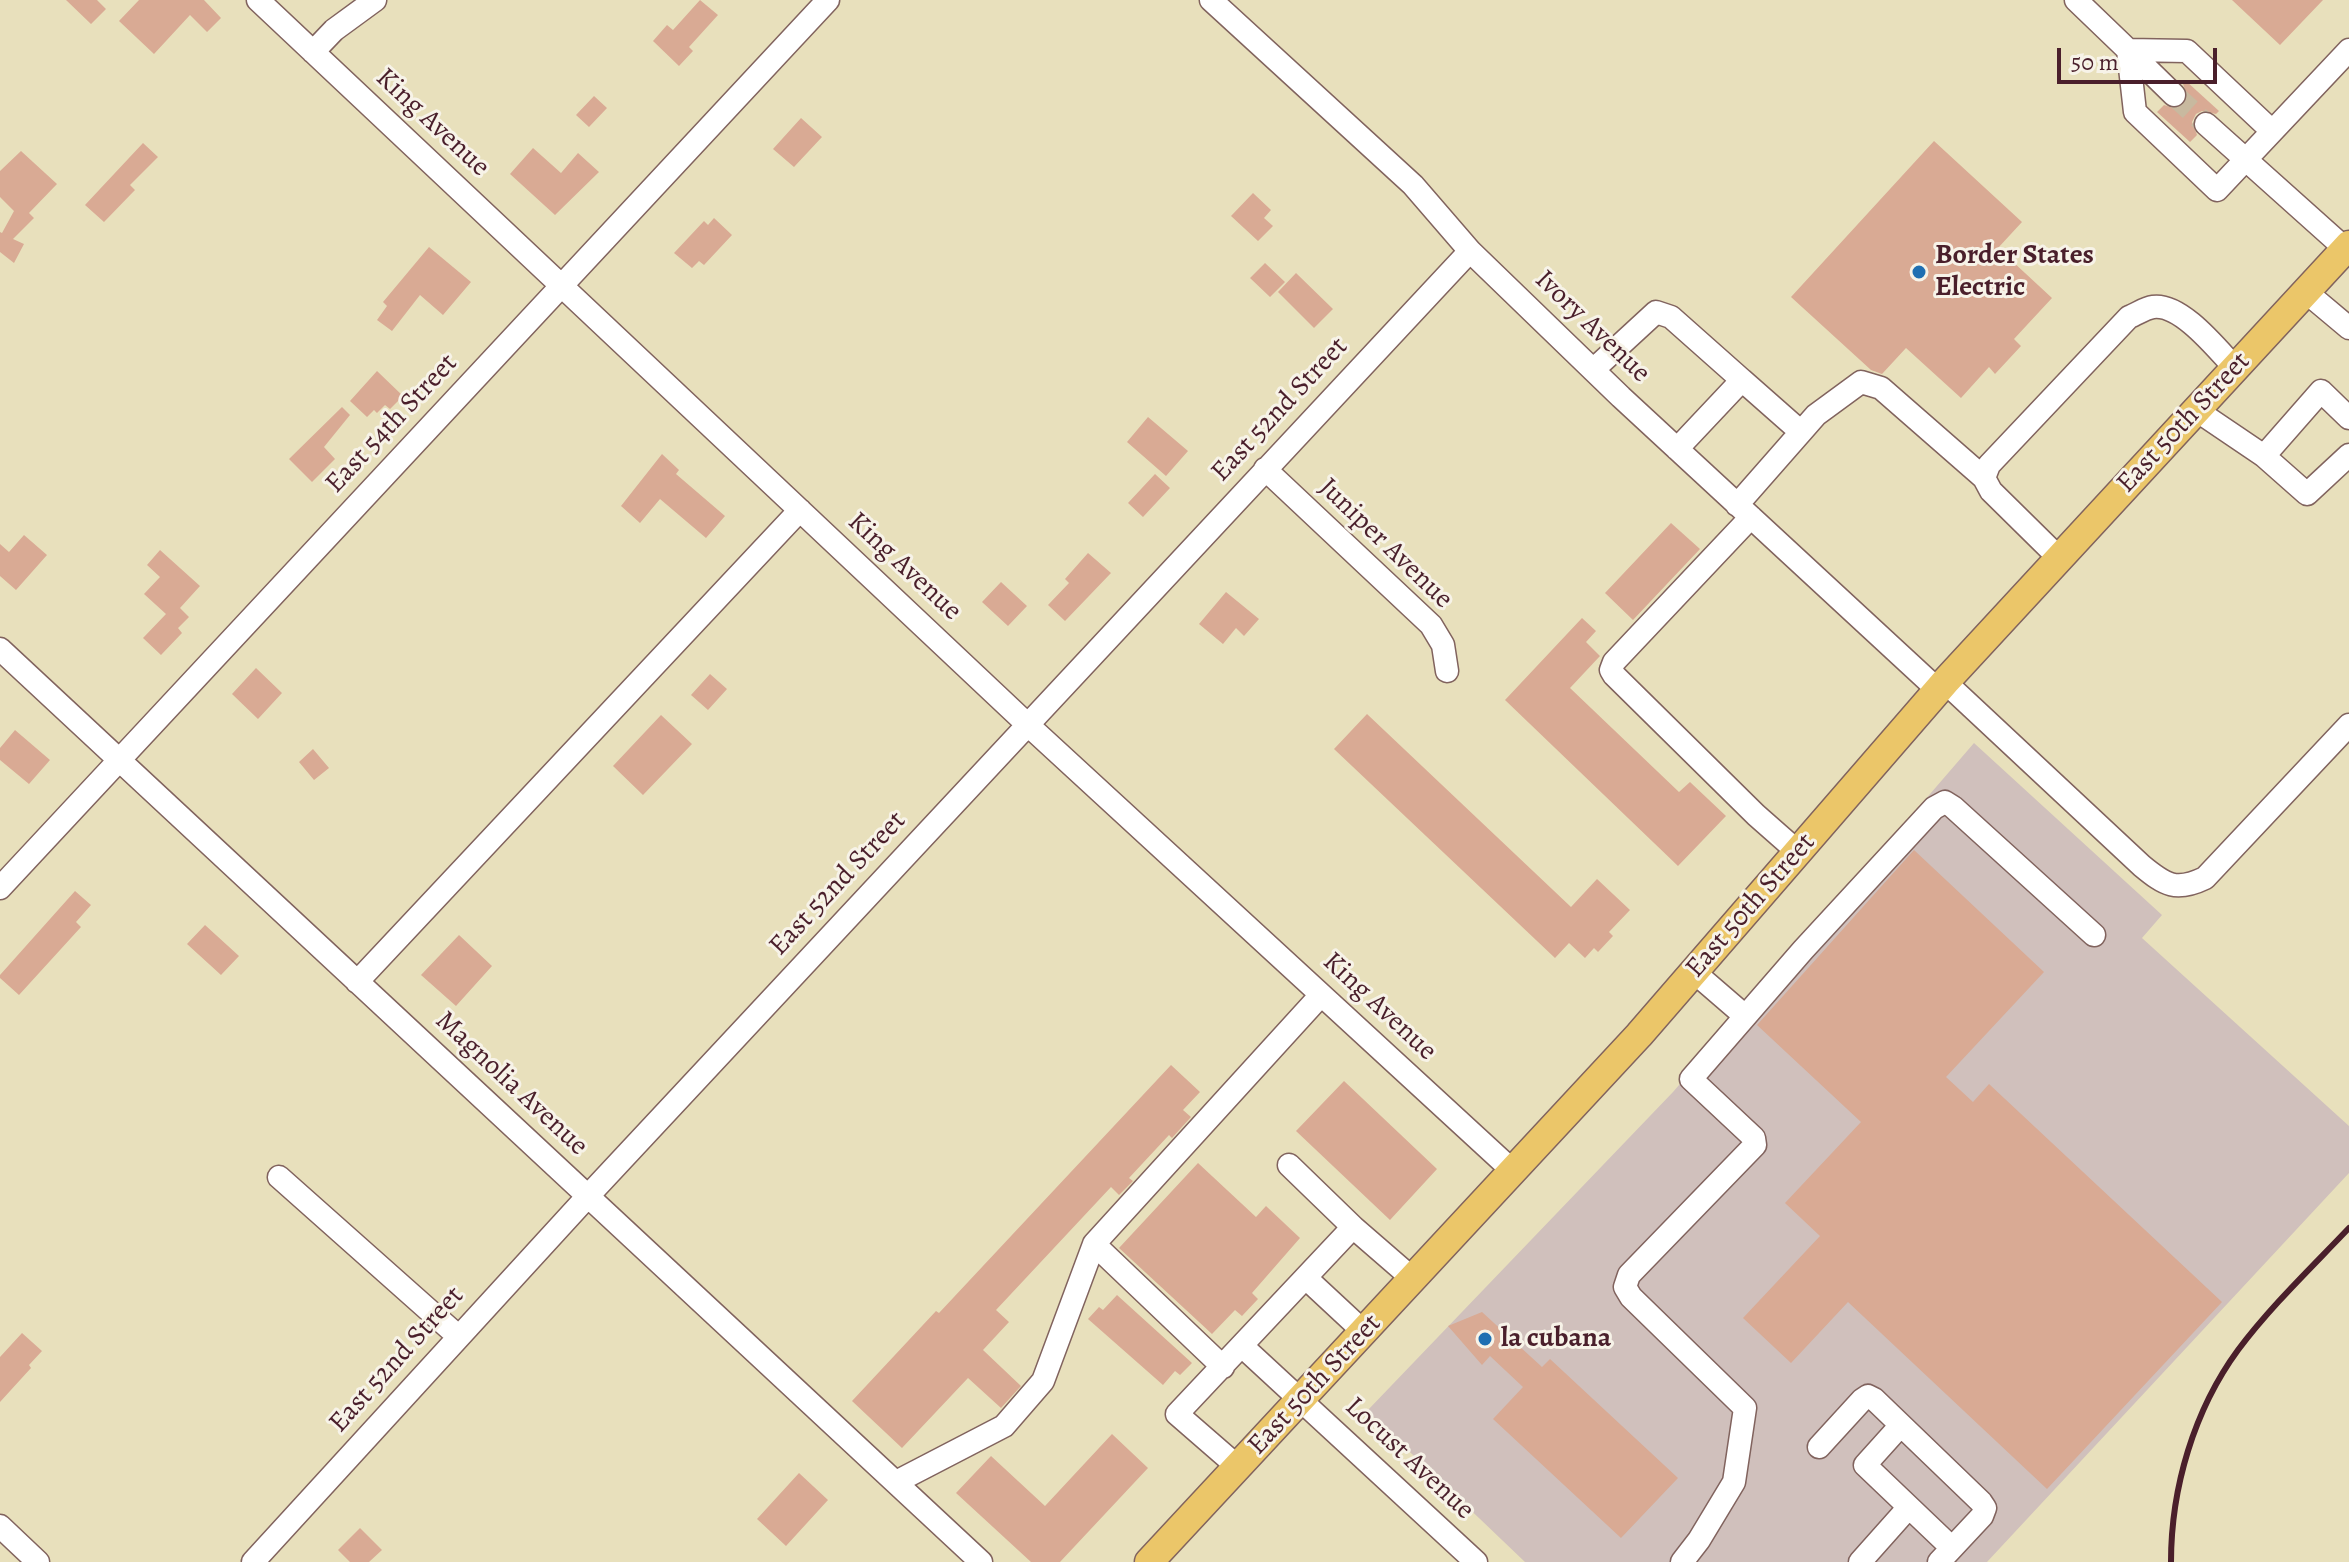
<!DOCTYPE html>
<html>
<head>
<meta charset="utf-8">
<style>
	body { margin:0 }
	#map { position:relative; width:2349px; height:1562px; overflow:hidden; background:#e8e0bc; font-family:Alegreya,serif }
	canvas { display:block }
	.scale { position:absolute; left:2057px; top:48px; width:160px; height:36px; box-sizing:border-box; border:4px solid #4a1f2b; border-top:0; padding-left:10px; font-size:24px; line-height:28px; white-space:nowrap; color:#4a1f2b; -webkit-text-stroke:6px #f7f3e8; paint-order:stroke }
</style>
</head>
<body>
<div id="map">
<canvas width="2349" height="1562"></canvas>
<div class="scale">50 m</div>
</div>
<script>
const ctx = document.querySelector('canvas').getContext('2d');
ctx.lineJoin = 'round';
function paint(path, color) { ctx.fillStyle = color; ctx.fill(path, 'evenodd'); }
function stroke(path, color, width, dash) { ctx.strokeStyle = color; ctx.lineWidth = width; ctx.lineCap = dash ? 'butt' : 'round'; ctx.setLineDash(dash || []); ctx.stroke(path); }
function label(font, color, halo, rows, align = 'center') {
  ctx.font = font + ' Alegreya,serif'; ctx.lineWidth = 6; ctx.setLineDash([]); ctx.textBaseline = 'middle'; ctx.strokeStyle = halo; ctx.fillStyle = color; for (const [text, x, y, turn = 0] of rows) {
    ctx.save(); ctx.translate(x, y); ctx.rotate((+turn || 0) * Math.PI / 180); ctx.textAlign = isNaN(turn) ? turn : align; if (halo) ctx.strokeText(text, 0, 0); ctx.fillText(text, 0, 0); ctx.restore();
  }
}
paint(new Path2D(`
	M1974,743L2162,915L2142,938L2349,1126V1173L1987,1562H1525L1367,1411L1673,1092Z`), '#d0c0bc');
paint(new Path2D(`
	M66,0H97L106,9L91,24Z
	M139,0H204L221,18L207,32L190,15L154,54L119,21Z
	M700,0L718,15L689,47L693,51L679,66L653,41L667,25L673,30Z
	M2232,0H2323L2280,45Z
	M2186,81L2219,111L2216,114L2202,111L2196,114L2192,122L2197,135L2190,142L2157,112L2164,105L2177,109L2184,104L2188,98L2183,84Z
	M594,96L607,108L589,127L576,115Z
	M801,118L822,137L794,167L773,149Z
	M1934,141L2022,222L1998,248L2052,298L2014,339L2021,346L1995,374L1989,367L1961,398L1906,348L1882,374L1871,370L1791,297Z
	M143,143L158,157L130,185L135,190L104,222L85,205Z
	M533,148L561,173L578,153L599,172L555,215L510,174Z
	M21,151L57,184L29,213L34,218L13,239L24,244L14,263L0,252V232L2,233L14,211L0,197V171Z
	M1253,193L1271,210L1264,218L1273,226L1258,241L1231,216Z
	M714,218L732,235L704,265L699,261L692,268L674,253L704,221L708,225Z
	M429,247L471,282L443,315L420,295L392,331L377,320L387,306L383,302Z
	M1265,263L1285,282L1270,297L1250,278Z
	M1296,273L1333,309L1314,328L1278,292Z
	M377,371L403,396L390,409L385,405L377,413L374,410L367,417L350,401Z
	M342,407L350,415L324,447L335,459L312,482L289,459Z
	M1148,417L1188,451L1166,476L1127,442Z
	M662,454L679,470L676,474L725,516L706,538L660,499L640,523L621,506Z
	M1155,474L1170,488L1143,517L1128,503Z
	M1671,523L1700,549L1633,620L1605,593Z
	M24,535L47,555L16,590L0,576V544L9,552Z
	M160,550L200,586L180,608L189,617L178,628L182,633L161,655L143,638L166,614L144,594L160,577L147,565Z
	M1088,553L1111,573L1065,621L1048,605L1069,583L1065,579Z
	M1001,582L1027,606L1008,626L982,602Z
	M1226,592L1259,619L1244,636L1236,628L1223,644L1199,624Z
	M1582,618L1596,631L1586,642L1600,656L1570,688L1679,792L1690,782L1726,816L1678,866L1505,700Z
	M256,668L282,693L258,719L232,694Z
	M710,674L727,689L708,710L691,695Z
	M1367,714L1571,907L1597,879L1630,910L1609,932L1613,936L1598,952L1594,948L1585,958L1569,943L1555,958L1334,749Z
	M661,715L692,744L643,795L613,766Z
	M15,730L50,760L29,784L0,760V748Z
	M313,749L329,768L314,780L299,762Z
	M1914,850L2044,972L1946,1077L1973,1102L1989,1084L2222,1302L2047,1489L1848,1302L1791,1363L1743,1318L1820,1236L1785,1203L1861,1122L1757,1025Z
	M75,891L91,905L76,922L81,927L19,995L0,978V975Z
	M205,925L239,956L221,975L187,944Z
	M459,935L492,966L456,1006L421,975Z
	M1171,1065L1200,1092L1183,1110L1191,1117L1172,1138L1169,1135L1129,1178L1133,1181L1119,1195L1111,1187L996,1310L1009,1322L983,1350L1021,1386L1001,1408L968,1378L902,1448L852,1401L936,1311L939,1313Z
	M1344,1081L1437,1169L1390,1220L1296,1131Z
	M1198,1163L1256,1217L1266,1206L1300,1238L1252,1293L1258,1299L1242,1316L1235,1310L1212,1334L1119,1248Z
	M1117,1295L1192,1363L1180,1375L1175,1371L1163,1385L1088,1319L1099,1307L1103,1310Z
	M1482,1312L1542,1367L1550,1359L1678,1478L1621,1538L1493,1419L1523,1387L1490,1356L1482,1365L1448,1326Z
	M22,1333L42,1351L29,1365L31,1368L0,1402V1357Z
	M1112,1434L1148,1468L1060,1562H1031L956,1493L991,1456L1045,1506Z
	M799,1473L828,1500L786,1546L757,1519Z
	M360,1528L382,1550L369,1562H350L338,1550Z`), '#d9aa94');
stroke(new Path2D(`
	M2174,95L2206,124`), '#c8b99f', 22, [22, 11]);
const minor = new Path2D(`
	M258,0L1028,725L1514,1172
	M1211,0L1413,185L1470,251L1621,397L1938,690
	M2076,0L2128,50L2187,51L2272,131
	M2128,50L2135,112L2217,190L2349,50
	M2128,50L2174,95
	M313,52L334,30L375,0
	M2206,124L2349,252
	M2306,292L2349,328
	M1593,370L1656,312L1671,317L1742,380
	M2196,410L2264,456L2307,494L2349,455
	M1677,449L1742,380L1801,432
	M2264,456L2321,391L2349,418
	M1265,469L1431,625L1443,645L1447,671
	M1737,505L1816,415L1861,382L1881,388L1984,478
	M1751,517L1614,662L1611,670L1614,675L1756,815L1798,852
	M2059,558L1991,491L1984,478L1989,465L2129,317C2137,314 2145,308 2153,307C2181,303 2217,349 2235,368
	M0,649L981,1562
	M1945,682L2142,866C2165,885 2176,892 2205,878L2349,725
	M0,888L828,0
	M1694,972L1745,1016
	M357,982L800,510
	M1289,1165L1353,1227
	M279,1177L459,1337
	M1307,1279L1364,1332
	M1242,1346L1476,1562
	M1223,1367L1094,1244L1321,995
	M1901,1425L1865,1465L1952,1548
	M1819,1447L1862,1400L1868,1396L1874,1399L1981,1502L1985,1508L1982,1516L1939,1562
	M1238,1467L1177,1414L1353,1227L1413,1279
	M896,1482L1004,1426L1043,1381L1094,1244
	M0,1526L38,1562
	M253,1562L588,1196L1470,251
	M1682,1562L1699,1540L1734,1482L1745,1408L1631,1297L1625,1287L1629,1275L1755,1145L1754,1138L1691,1079L1803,950L1934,808L1945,802L1953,807L2094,935
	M1860,1562L1909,1507`);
const major = new Path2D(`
	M1149,1562L1639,1035L1945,682L2349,245`);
stroke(minor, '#81635e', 25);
stroke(major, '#81635e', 31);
stroke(minor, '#fff', 22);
stroke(major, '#ebc669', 28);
stroke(new Path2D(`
	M2171,1562C2171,1488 2194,1410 2238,1350C2271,1306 2312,1267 2349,1228`), '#4a1f2b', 6);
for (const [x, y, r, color] of [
	[1919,272,8,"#1f6fb2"],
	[1485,1339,8,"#1f6fb2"]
]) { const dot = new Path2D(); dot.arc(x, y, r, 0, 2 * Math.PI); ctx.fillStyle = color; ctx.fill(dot); stroke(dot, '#f7f3e8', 3); }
label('28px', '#4a1f2b', '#f7f3e8', [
	["King Avenue",432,123,43],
	["Ivory Avenue",1592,327,44],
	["East 52nd Street",1280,410,-47],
	["East 50th Street",2184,423,-47],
	["East 54th Street",392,424,-47],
	["Juniper Avenue",1385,544,44],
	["King Avenue",904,567,43],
	["East 52nd Street",838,884,-47],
	["East 50th Street",1751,906,-49],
	["King Avenue",1379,1007,43],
	["Magnolia Avenue",511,1084,43],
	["East 52nd Street",397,1360,-48],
	["East 50th Street",1315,1385,-47],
	["Locust Avenue",1409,1459,43]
]);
label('bold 28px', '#4a1f2b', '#f7f3e8', [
	["Border States",1935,256],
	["Electric",1935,288],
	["la cubana",1501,1339]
], 'left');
</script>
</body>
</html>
